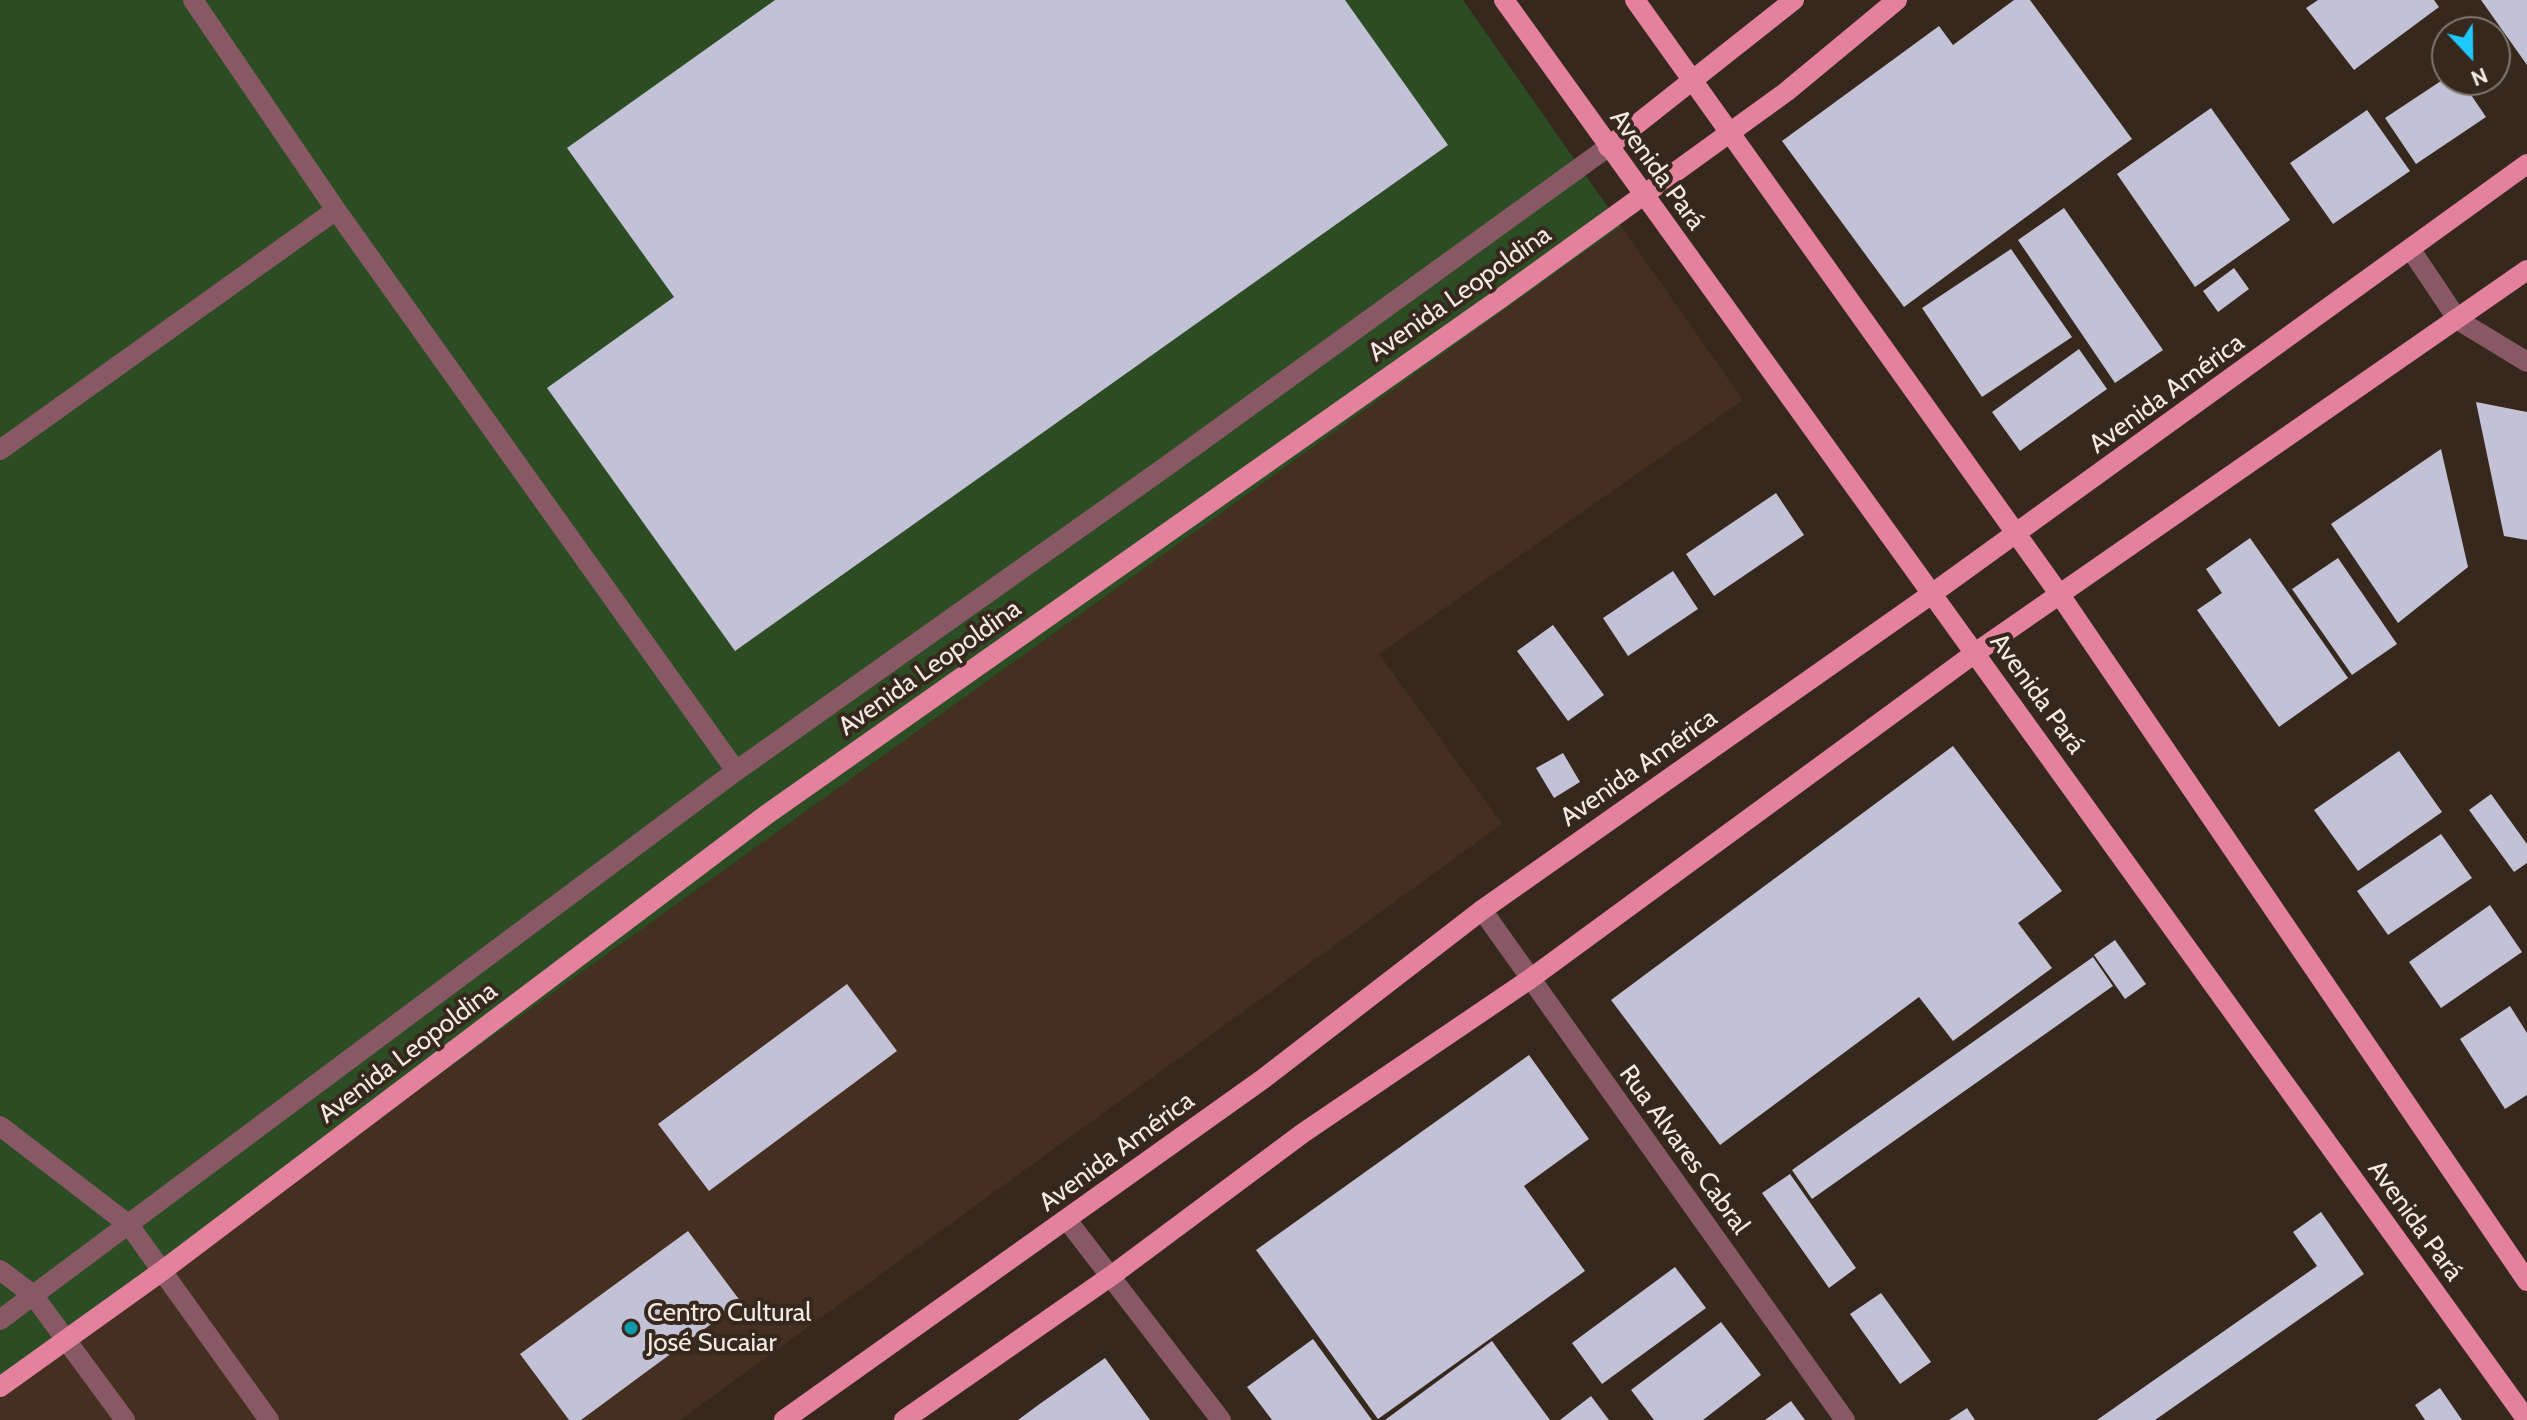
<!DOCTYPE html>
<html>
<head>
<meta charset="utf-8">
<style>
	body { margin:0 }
	#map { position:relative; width:2527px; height:1420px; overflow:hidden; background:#36281d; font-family:Cabin,sans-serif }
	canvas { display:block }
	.north { position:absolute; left:2431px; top:16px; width:80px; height:80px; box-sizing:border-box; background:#36281d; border:2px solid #82766c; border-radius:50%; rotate:158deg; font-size:22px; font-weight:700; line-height:32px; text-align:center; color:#f4eae3 }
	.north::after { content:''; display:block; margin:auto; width:28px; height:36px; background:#1fc9fd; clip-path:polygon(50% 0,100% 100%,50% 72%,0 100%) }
</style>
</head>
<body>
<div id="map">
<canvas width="2527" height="1420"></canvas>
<div class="north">N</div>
</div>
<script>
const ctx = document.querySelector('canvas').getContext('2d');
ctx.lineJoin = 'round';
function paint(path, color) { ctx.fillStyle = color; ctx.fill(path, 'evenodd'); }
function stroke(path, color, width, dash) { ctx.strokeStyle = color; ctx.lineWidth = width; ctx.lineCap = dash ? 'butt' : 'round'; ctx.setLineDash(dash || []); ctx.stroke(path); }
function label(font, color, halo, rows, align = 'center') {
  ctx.font = font + ' Cabin,sans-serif'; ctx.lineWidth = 8; ctx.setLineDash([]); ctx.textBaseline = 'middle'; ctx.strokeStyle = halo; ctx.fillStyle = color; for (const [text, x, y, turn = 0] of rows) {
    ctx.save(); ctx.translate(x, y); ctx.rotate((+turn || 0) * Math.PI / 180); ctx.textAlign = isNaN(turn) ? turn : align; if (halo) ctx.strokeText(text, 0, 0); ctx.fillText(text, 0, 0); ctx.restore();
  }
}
paint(new Path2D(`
	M1621,226L1743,400L1379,654L1502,824L680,1420H0V1390Z`), '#442f20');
paint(new Path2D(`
	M0,0H1463L1621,226L0,1390Z`), '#2c4d24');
paint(new Path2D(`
	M775,0H1345L1448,145L735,651L547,388L674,297L567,148Z
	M2014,0H2030L2132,139L1904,307L1782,141L1939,26L1953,45Z
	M2318,0H2434L2439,7L2354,70L2306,8Z
	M2481,0H2527V65Z
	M2447,77V80H2461L2486,117L2416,164L2385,118Z
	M2211,108L2290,220L2195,287L2117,174Z
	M2367,110L2410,171L2333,224L2290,163Z
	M2064,208L2163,350L2115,383L2018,240Z
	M2011,249L2072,337L1982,397L1922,308Z
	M2234,268L2249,289L2218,312L2203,291Z
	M2079,349L2107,389L2020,451L1992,412Z
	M2476,402L2527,412V540L2504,536Z
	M2441,449L2468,567L2398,623L2331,524Z
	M1776,493L1804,535L1714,596L1686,554Z
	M2250,538L2348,678L2279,727L2197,610L2222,593L2206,569Z
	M2338,558L2397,644L2352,675L2292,589Z
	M1673,571L1698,609L1628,656L1603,618Z
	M1553,625L1604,695L1568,721L1517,651Z
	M1953,746L2062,891L2018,923L2052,968L1953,1041L1919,997L1720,1145L1611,1000Z
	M2399,751L2442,812L2358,871L2314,810Z
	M1563,753L1580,782L1554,798L1536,768Z
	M2491,794L2527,844V863L2514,872L2469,810Z
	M2441,834L2472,878L2388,935L2357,891Z
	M2490,905L2522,952L2441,1008L2409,962Z
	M2115,940L2146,984L2125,999L2094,955Z
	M2093,957L2113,986L1812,1199L1792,1170Z
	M847,984L897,1051L709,1191L658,1124Z
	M2510,1006L2527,1033V1095L2505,1109L2460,1039Z
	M1529,1055L1589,1139L1524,1186L1585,1271L1378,1419L1256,1250Z
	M1790,1174L1856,1268L1829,1288L1762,1193Z
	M2321,1212L2364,1274L2155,1420H2097L2317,1266L2293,1232Z
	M688,1231L741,1302L581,1420H569L520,1354Z
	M1675,1267L1706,1308L1602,1384L1572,1343Z
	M1881,1293L1931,1362L1900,1384L1850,1314Z
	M1721,1322L1761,1375L1703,1420H1654L1631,1390Z
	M1313,1339L1372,1420H1272L1247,1387Z
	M1492,1341L1550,1420H1385Z
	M1105,1358L1150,1420H1018L1041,1403Z
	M2440,1388L2462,1420H2425L2415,1405Z
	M1591,1396L1609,1420H1560Z
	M1791,1401L1805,1420H1765Z
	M1967,1408L1975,1420H1949Z`), '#c2c1d6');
stroke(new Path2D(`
	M193,0L336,210L736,771
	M2411,250L2458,320L2527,362
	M0,450L336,210
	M1482,910L1845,1420
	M0,1126L129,1225L269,1420
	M1067,1220L1221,1420
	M0,1270L33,1295L125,1420
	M0,1320L736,771L1164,468L1608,147`), '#885865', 20);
stroke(new Path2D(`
	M1504,0L2527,1420
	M1635,0L2060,595L2527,1281
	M1608,147L1794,0
	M0,1387L162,1271L766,815L1501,298L1786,92L1897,0
	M784,1420L1263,1079L1482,910L1933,593L2527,164
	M904,1420L1111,1276L1303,1133L1530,979L1975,653L2527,270`), '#e4829e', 20);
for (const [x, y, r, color] of [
	[631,1328,8,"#0f9aa8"]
]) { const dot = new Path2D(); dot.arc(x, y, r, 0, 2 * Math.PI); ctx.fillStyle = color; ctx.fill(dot); stroke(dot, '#36281d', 3); }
label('26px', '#f4eae3', '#36281d', [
	["Avenida Pará",1657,170,54],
	["Avenida Leopoldina",1460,294,-35],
	["Avenida América",2167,394,-36],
	["Avenida Leopoldina",930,668,-35],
	["Avenida Pará",2037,694,54],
	["Avenida América",1639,768,-35],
	["Avenida Leopoldina",408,1053,-37],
	["Rua Alvares Cabral",1684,1150,54],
	["Avenida América",1117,1152,-36],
	["Avenida Pará",2415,1221,54]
]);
label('26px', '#f4eae3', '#36281d', [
	["Centro Cultural",647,1313],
	["José Sucaiar",647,1343]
], 'left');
</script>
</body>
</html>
